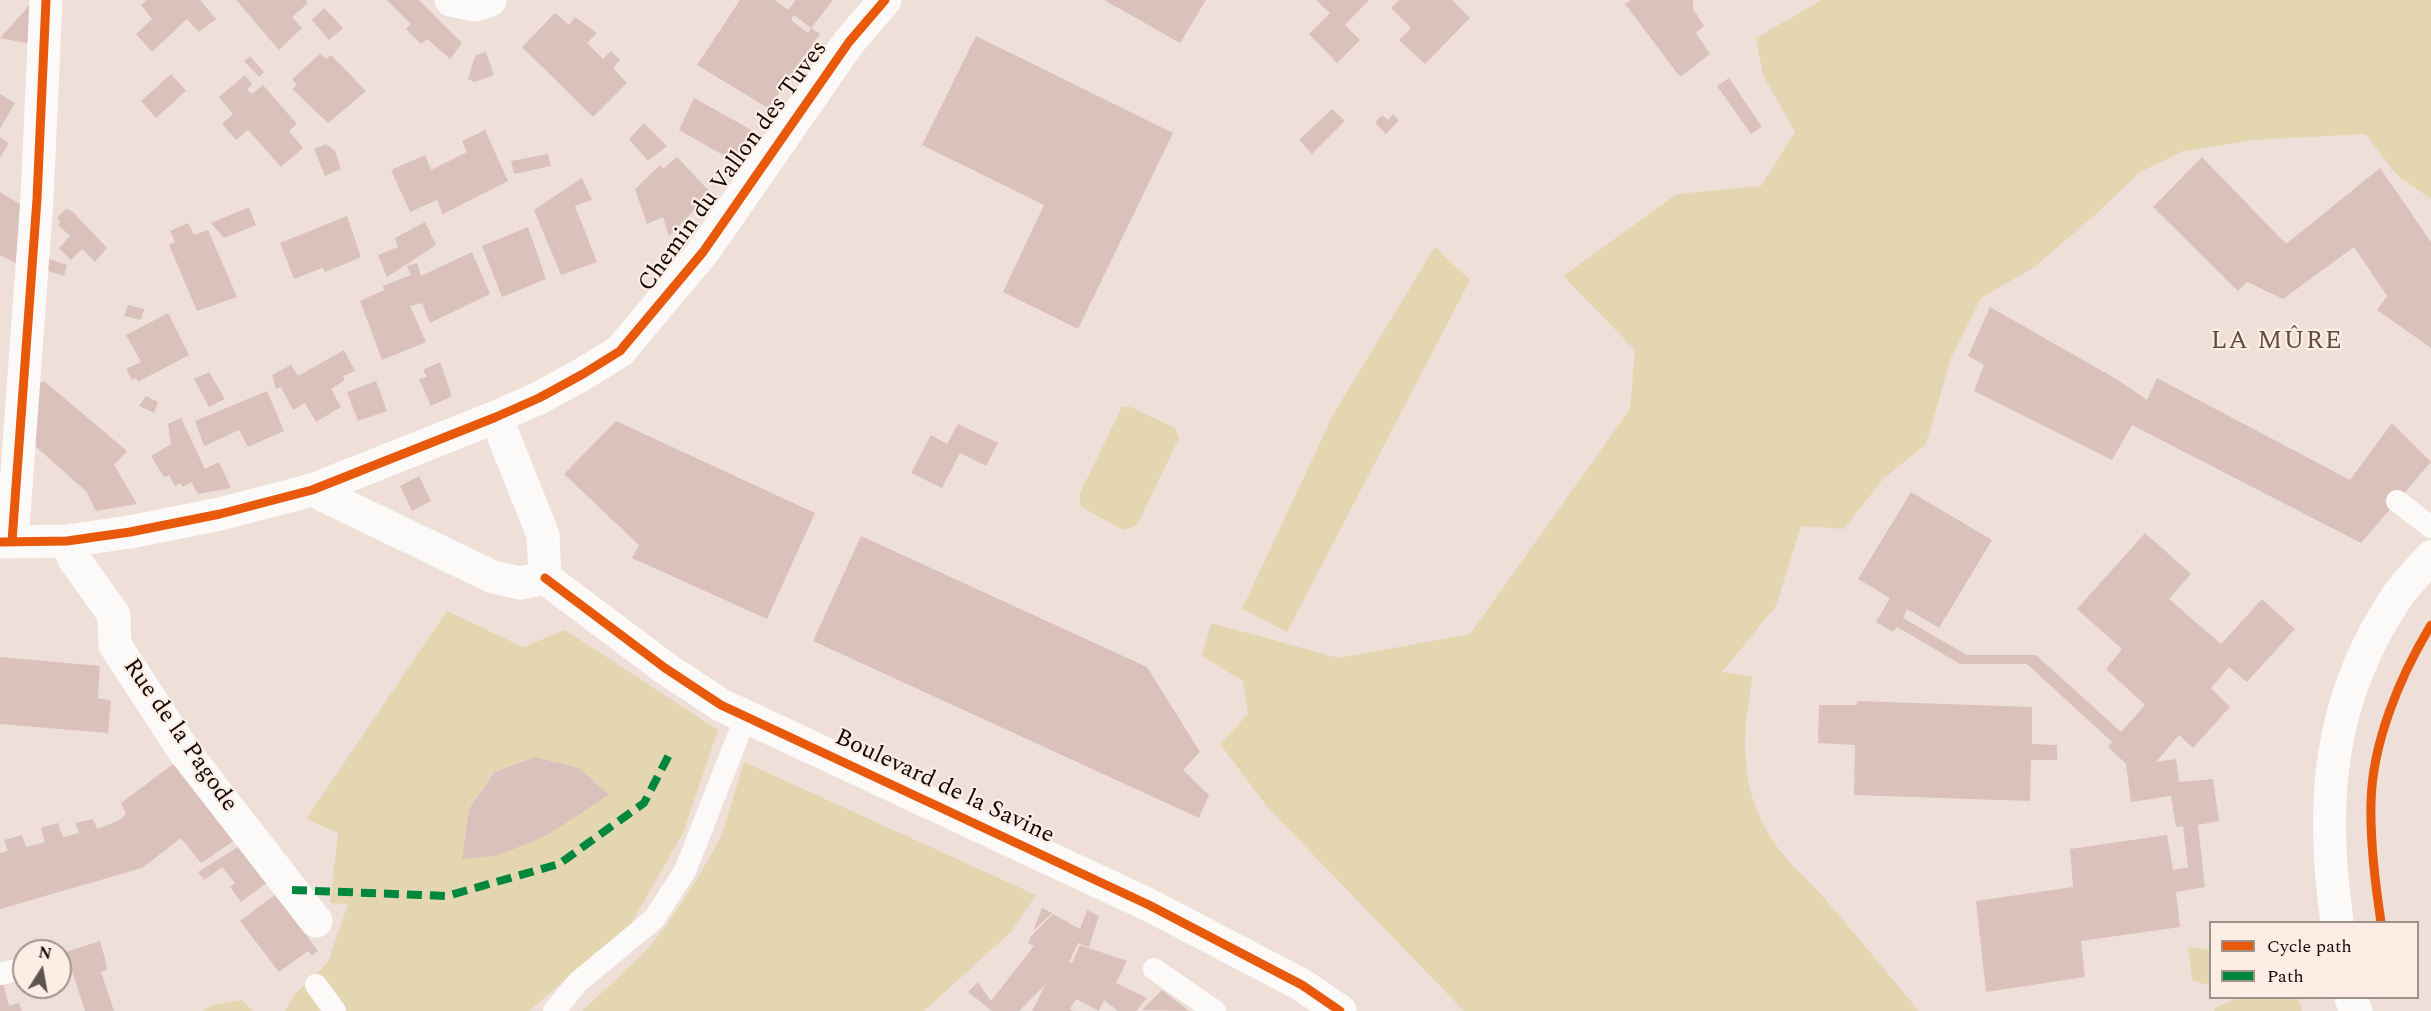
<!DOCTYPE html>
<html>
<head>
<meta charset="utf-8">
<style>
	body { margin:0 }
	#map { position:relative; width:2431px; height:1011px; overflow:hidden; background:#eee0d8; font-family:Spectral,serif }
	canvas { display:block }
	.legend { position:absolute; left:2209px; top:921px; width:210px; height:78px; box-sizing:border-box; background:#fdede4; border:2px solid #9f928b; margin:0; padding:8px 10px; list-style:none; font-size:18px; color:#120905 }
	.legend li { display:flex; align-items:center; gap:12px; height:30px }
	.legend b { width:30px; border:2px solid #9f928b }
	.north { position:absolute; left:12px; top:939px; width:60px; height:60px; box-sizing:border-box; background:#fdede4; border:2px solid #9f928b; border-radius:50%; rotate:11deg; font-size:16px; font-weight:700; line-height:24px; text-align:center; color:#120905 }
	.north::after { content:''; display:block; margin:auto; width:21px; height:27px; background:#5f544f; clip-path:polygon(50% 0,100% 100%,50% 72%,0 100%) }
</style>
</head>
<body>
<div id="map">
<canvas width="2431" height="1011"></canvas>
<ul class="legend">
<li><b style="height:8px;background:#e8590c"></b>Cycle path</li>
<li><b style="height:8px;background:#00873e"></b>Path</li>
</ul>
<div class="north">N</div>
</div>
<script>
const ctx = document.querySelector('canvas').getContext('2d');
ctx.lineJoin = 'round';
function paint(path, color) { ctx.fillStyle = color; ctx.fill(path, 'evenodd'); }
function stroke(path, color, width, dash) { ctx.strokeStyle = color; ctx.lineWidth = width; ctx.lineCap = dash ? 'butt' : 'round'; ctx.setLineDash(dash || []); ctx.stroke(path); }
function label(font, color, halo, rows, align = 'center') {
  ctx.font = font + ' Spectral,serif'; ctx.lineWidth = 4.5; ctx.setLineDash([]); ctx.textBaseline = 'middle'; ctx.strokeStyle = halo; ctx.fillStyle = color; for (const [text, x, y, turn = 0] of rows) {
    ctx.save(); ctx.translate(x, y); ctx.rotate((+turn || 0) * Math.PI / 180); ctx.textAlign = isNaN(turn) ? turn : align; if (halo) ctx.strokeText(text, 0, 0); ctx.fillText(text, 0, 0); ctx.restore();
  }
}
paint(new Path2D(`
	M1822,0H2431V199L2397,175L2365,134L2254,140L2184,151L2140,172L2094,216L2033,268L1981,298L1951,358L1926,444L1883,479L1844,529L1801,526L1776,606L1722,672L1753,677C1739,744 1740,805 1787,859C1799,873 1813,885 1825,899C1857,936 1888,974 1919,1011H1464L1269,809L1220,744L1248,714L1243,681L1202,656L1211,623L1339,658L1470,634L1630,409L1635,350L1563,276L1677,194L1761,186L1795,132L1763,75L1756,38Z
	M1435,247L1470,280L1287,632L1242,609L1334,413Z
	M1122,407H1131L1175,428L1179,438L1137,525L1124,530L1081,507L1079,495Z
	M447,611L523,647L565,630L718,730L683,833L631,924L529,1011H285L295,994L328,962L348,904L330,903L338,833L306,819ZM535,757L579,768L609,795L546,836L462,859L469,809L493,772Z
	M744,762L1036,895L1011,932L924,1011H582L640,957L667,925L699,876L722,835Z
	M2188,947L2210,950V986L2192,980Z
	M2237,998H2298L2302,1011H2215L2214,1008Z
	M242,1000L253,1011H203L212,1005Z`), '#e4d6b1');
paint(new Path2D(`
	M34,0L35,45L0,38Z
	M147,0H200L216,19L199,32L187,19L152,52L136,34L152,19L141,5Z
	M236,0H306L308,3L292,17L302,28L279,50Z
	M387,0H419L462,43L450,59L427,39L421,44L406,29L411,24Z
	M740,0H775L788,10L796,0H833L811,28L820,34L768,108L697,65ZM794,15L811,28L808,33L791,20Z
	M1104,0H1206L1180,43Z
	M1316,0H1369L1345,25L1360,40L1337,63L1309,34L1330,13Z
	M1399,0H1452L1470,18L1425,64L1399,40L1411,28L1391,8Z
	M1631,0H1693V9L1704,26L1696,33L1710,54L1680,77L1625,4Z
	M324,8L343,28L329,40L312,20Z
	M555,13L569,25L575,17L597,33L587,43L603,59L611,51L620,60L613,68L627,83L593,117L522,47Z
	M976,36L1173,133L1078,329L1003,292L1044,205L922,145Z
	M486,52L494,75L474,82L468,79L473,62L476,55Z
	M320,54L326,59L331,55L366,91L328,123L292,89L297,85L292,79Z
	M250,56L264,72L259,77L244,61Z
	M171,74L186,91L156,118L141,101Z
	M245,75L252,84L247,89L252,94L263,85L297,124L289,131L303,148L281,167L248,130L236,140L222,124L233,114L219,97Z
	M1729,78L1762,127L1751,134L1717,86Z
	M0,94L15,103L0,129Z
	M694,98L757,133L739,164L679,130Z
	M1332,109L1345,121L1312,154L1299,140Z
	M1393,114L1399,120L1386,134L1375,123L1382,115L1388,120Z
	M644,123L667,146L648,161L629,139Z
	M485,130L508,181L443,214L437,200L410,212L391,170L425,155L431,170L467,152L462,141Z
	M0,137L9,143L0,158Z
	M326,144L335,151L341,169L325,176L314,149Z
	M548,154L551,166L514,174L511,161Z
	M677,157L711,193L669,236L663,217L647,224L635,189L660,165L663,169Z
	M2202,157L2286,244L2380,168L2431,242V348L2377,310L2387,296L2354,247L2283,299L2247,282L2238,291L2153,207Z
	M582,178L592,200L575,206L597,262L561,275L534,210Z
	M0,192L23,206L17,264L0,255Z
	M249,207L256,225L224,238L211,223Z
	M66,209L72,211L107,248L95,262L82,249L71,260L59,248L70,236L58,225L60,222L57,218Z
	M347,216L361,257L325,272L322,268L294,279L280,243Z
	M425,222L436,245L387,277L378,255L398,247L395,238Z
	M188,223L194,235L208,230L237,297L197,311L169,245L175,242L170,231Z
	M528,227L546,279L502,297L482,246Z
	M472,252L490,294L430,323L422,303L410,306L426,342L382,360L360,301L384,290L383,286L411,275L407,266L417,263L421,276Z
	M49,259L67,265L64,276L46,270Z
	M128,305L144,309L141,320L124,316Z
	M1990,307L2118,380L2147,400L2157,378L2350,480L2392,423L2431,462L2361,543L2132,425L2112,460L1974,391L1984,365L1968,356Z
	M168,313L189,355L138,382L136,378L132,380L126,369L141,362L126,335Z
	M344,350L355,371L343,376L345,380L331,389L341,407L316,422L305,403L293,410L281,387L276,389L272,375L291,365L298,376Z
	M440,362L452,396L431,406L419,379L427,377L423,370Z
	M209,372L225,399L209,407L194,379Z
	M44,381L127,451L114,465L137,504L96,511L86,491L27,439L32,387Z
	M376,381L387,411L358,421L347,392Z
	M267,391L284,431L248,447L239,430L204,446L195,421Z
	M146,396L158,402L154,413L139,406Z
	M181,418L205,469L219,462L231,488L198,494L191,482L183,487L180,483L175,486L169,475L164,477L151,456L171,444L168,424Z
	M616,421L815,513L767,619L632,558L639,545L564,474Z
	M958,424L998,443L986,466L960,453L942,488L911,473L931,435L947,444Z
	M419,476L431,501L412,511L400,486Z
	M1911,492L1992,540L1939,628L1907,609L1903,618L1967,655H2036L2121,732L2145,705L2106,669L2122,649L2077,609L2145,533L2191,574L2169,599L2221,644L2262,599L2295,629L2247,682L2229,667L2211,688L2230,707L2193,748L2179,735L2156,762L2176,759L2179,782L2213,779L2219,821L2198,825L2205,887L2176,892L2180,927L2081,941L2085,977L1986,992L1976,901L2073,887L2070,849L2167,835L2173,870L2188,867L2183,826L2176,827L2171,796L2131,802L2126,764L2108,747L2112,742L2027,664H1960L1897,627L1893,632L1876,622L1890,598L1858,579Z
	M861,536L1147,667L1200,752L1183,770L1209,795L1199,818L813,641Z
	M0,657L100,666L98,698L111,701L108,733L0,724Z
	M1858,701L2032,707V744L2057,745V760H2031L2030,801L1854,795L1855,745L1818,743L1819,705H1857Z
	M535,757L579,768L609,795L546,836L496,856L462,859L469,809L494,772Z
	M176,762L235,840L201,863L181,838L142,868L0,909V853L8,851L4,840L22,835L26,847L45,842L41,828L58,823L63,837L79,833L75,823L93,819L97,829L118,821L126,814L121,803Z
	M241,845L268,882L241,902L230,887L235,883L222,867L204,880L198,872Z
	M276,894L318,951L312,956L308,951L279,972L240,921Z
	M1042,908L1052,913L1033,931Z
	M1087,910L1099,916L1096,925L1089,947L1078,943L1069,962L1072,963L1080,945L1127,961L1116,983L1147,998L1136,1011H1118L1104,1000L1099,1011L1076,999L1070,1009L1073,1011H1032L1046,984L1019,1011H992L968,992L978,982L991,1001L1034,946L1028,943L1031,936L1053,914L1080,929Z
	M100,941L106,962L107,970L101,972L114,1011H85L66,952Z
	M3,983L9,1006L19,1003L22,1011H0V984Z
	M1162,990L1189,1011L1142,1010Z`), '#dbc1bb');
stroke(new Path2D(`
	M2397,501L2431,527
	M1154,969L1215,1011
	M0,974L24,968
	M316,985L335,1011
	M554,1011L578,982L654,919L685,871L746,716`), '#fcfaf9', 22);
stroke(new Path2D(`
	M451,0L475,5L490,0
	M496,417L543,535L545,578
	M312,490L493,577L520,583L545,578
	M12,541L37,199L46,0
	M67,541L74,559L114,615L115,645L184,751L316,921
	M0,542L67,541L130,532L220,514L312,490L496,417L539,398L583,374L620,351L703,252L849,42L885,0
	M545,578L665,668L721,705L1149,905L1302,985L1340,1011
	M2337,922C2320,803 2328,698 2398,595C2407,582 2420,570 2431,557
	M2351,998L2356,1011`), '#fcfaf9', 33);
stroke(new Path2D(`
	M292,890L447,896L559,864L644,803L670,753`), '#00873e', 8, [15, 8]);
stroke(new Path2D(`
	M12,541L37,199L46,0
	M0,542L67,541L130,532L220,514L312,490L496,417L539,398L583,374L620,351L703,252L849,42L885,0
	M545,578L665,668L721,705L1149,905L1302,985L1340,1011
	M2381,922C2375,883 2370,844 2371,803C2372,743 2400,676 2431,625`), '#e8590c', 9);
label('24px', '#120905', '#fdede4', [
	["Chemin du Vallon des Tuves",734,167,-54],
	["Rue de la Pagode",179,736,55],
	["Boulevard de la Savine",944,788,25]
]);
ctx.letterSpacing = '1.5px';
label('26px', '#634d40', '#fdede4', [
	["LA MÛRE",2277,343]
]);
ctx.letterSpacing = '0px';
</script>
</body>
</html>
